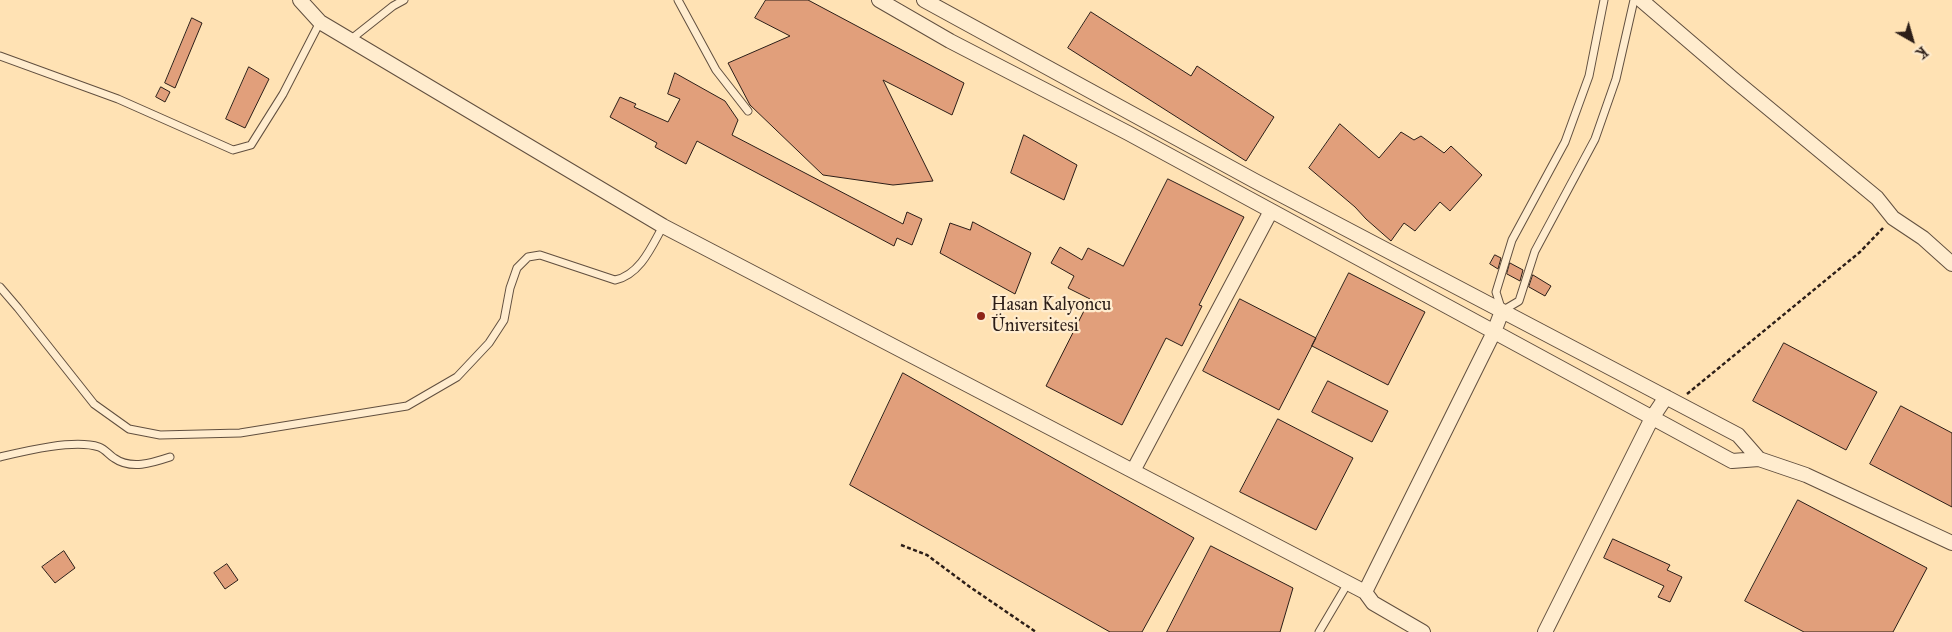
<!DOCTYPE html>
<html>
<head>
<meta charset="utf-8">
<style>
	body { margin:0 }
	#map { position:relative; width:1952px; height:632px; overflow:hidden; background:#ffe2b4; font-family:"IM FELL Great Primer",serif }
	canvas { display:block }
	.north { position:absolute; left:1887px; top:15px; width:50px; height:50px; -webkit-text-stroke:4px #ffecce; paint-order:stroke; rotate:142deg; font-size:14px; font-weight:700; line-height:20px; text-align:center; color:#2c1e18 }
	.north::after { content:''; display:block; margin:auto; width:18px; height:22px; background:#2c1e18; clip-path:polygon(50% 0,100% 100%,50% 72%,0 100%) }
</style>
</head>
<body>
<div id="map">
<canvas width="1952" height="632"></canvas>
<div class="north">K</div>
</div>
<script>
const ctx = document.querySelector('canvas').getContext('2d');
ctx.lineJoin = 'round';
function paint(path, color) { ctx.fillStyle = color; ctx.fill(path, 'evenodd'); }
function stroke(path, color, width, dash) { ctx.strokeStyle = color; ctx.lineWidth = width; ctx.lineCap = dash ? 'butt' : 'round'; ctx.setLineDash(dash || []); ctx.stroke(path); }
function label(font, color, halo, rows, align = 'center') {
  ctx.font = font + ' "IM FELL Great Primer",serif'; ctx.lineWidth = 4.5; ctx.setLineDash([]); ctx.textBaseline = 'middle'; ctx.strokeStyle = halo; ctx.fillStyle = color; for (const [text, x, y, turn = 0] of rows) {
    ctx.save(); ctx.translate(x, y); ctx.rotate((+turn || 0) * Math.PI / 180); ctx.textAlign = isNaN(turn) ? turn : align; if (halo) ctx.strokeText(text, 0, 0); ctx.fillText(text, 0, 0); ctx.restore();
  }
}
const building = new Path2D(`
	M766,0H808L964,83L952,115L883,80L933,181L893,185L823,175L750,105L728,63L790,36L755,18Z
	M1091,12L1191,76L1197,66L1274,117L1246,161L1068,48Z
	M192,18L202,23L175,88L165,83Z
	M249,67L269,79L245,128L226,119Z
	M675,73L725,101L738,120L732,135L903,224L907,212L922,219L912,245L897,238L894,246L697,141L686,164L655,147L657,143L610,117L620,97L636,104L634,107L668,122L680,99L668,94Z
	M161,87L170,92L165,102L156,97Z
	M1340,124L1379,158L1401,132L1414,140L1421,136L1444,153L1451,146L1482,175L1450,211L1440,202L1415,231L1404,223L1391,241L1366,219L1355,207L1309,168Z
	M1024,135L1077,165L1064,200L1011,173Z
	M1168,179L1244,217L1199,305L1202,306L1182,346L1166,338L1122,425L1046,386L1090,299L1068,288L1074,276L1051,263L1060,247L1082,260L1088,248L1123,266Z
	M973,222L1031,253L1015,294L940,253L950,223L970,230Z
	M1495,255L1501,258L1498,269L1490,264Z
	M1510,263L1523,270L1520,281L1507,274Z
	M1349,273L1425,312L1388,385L1312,346Z
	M1533,275L1551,286L1545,296L1529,287Z
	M1240,299L1316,338L1279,410L1203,371Z
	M1784,343L1877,392L1846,450L1753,401Z
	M903,373L1194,538L1142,632H1110L850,485Z
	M1328,381L1388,411L1372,442L1312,412Z
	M1901,406L1952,433V507L1870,464Z
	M1278,419L1353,458L1316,530L1240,492Z
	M1798,500L1927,568L1893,632H1804L1745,601Z
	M1613,539L1670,565L1667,570L1682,577L1670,602L1658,597L1664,586L1604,558Z
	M1211,546L1293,588L1280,632H1167Z
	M64,551L75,568L55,583L42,567Z
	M227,564L238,580L225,589L214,573Z`);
paint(building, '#e19f7b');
stroke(building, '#2c1e18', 1);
const lane = new Path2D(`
	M678,0L716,70L748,111
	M1604,0L1589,76L1565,142L1512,240L1496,292L1502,311L1519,301L1535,251L1595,139L1616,79L1634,0
	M350,40L393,6L404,0
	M0,56L118,99L233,150L251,145L283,94L320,22
	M0,287L18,308L94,404L129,429L160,435L240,433L407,406L457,377L489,343L504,320L510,288L517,268L528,257L540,255L615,280C640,275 652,246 663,226
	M0,457C25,451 74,439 99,447C105,449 109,455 114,458C131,470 152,463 170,457
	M1319,632L1348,583`);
const street = new Path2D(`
	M300,0L320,22L663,226L1365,592
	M879,0L950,41L1128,133L1732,461L1759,459L1806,475L1952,543
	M924,0L1255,181L1738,435L1759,459
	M1641,0L1732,78L1877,198L1893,218L1923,238L1952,264
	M1133,471L1271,211
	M1423,632L1373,603L1365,592L1494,332L1502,311
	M1545,632L1652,418L1666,397`);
stroke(lane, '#614f3f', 9);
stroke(street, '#614f3f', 16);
stroke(new Path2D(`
	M1687,394L1860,252L1883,228
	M901,545L927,555L970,587L1036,632`), '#2c1e18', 2.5, [4, 2.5]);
stroke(lane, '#ffecce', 7);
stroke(street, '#ffecce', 14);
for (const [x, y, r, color] of [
	[981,316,5,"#8f2418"]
]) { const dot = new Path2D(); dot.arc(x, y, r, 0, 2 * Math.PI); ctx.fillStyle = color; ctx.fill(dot); stroke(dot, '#ffecce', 2); }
label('18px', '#2c1e18', '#ffecce', [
	["Hasan Kalyoncu",991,306],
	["Üniversitesi",991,327]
], 'left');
</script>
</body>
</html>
